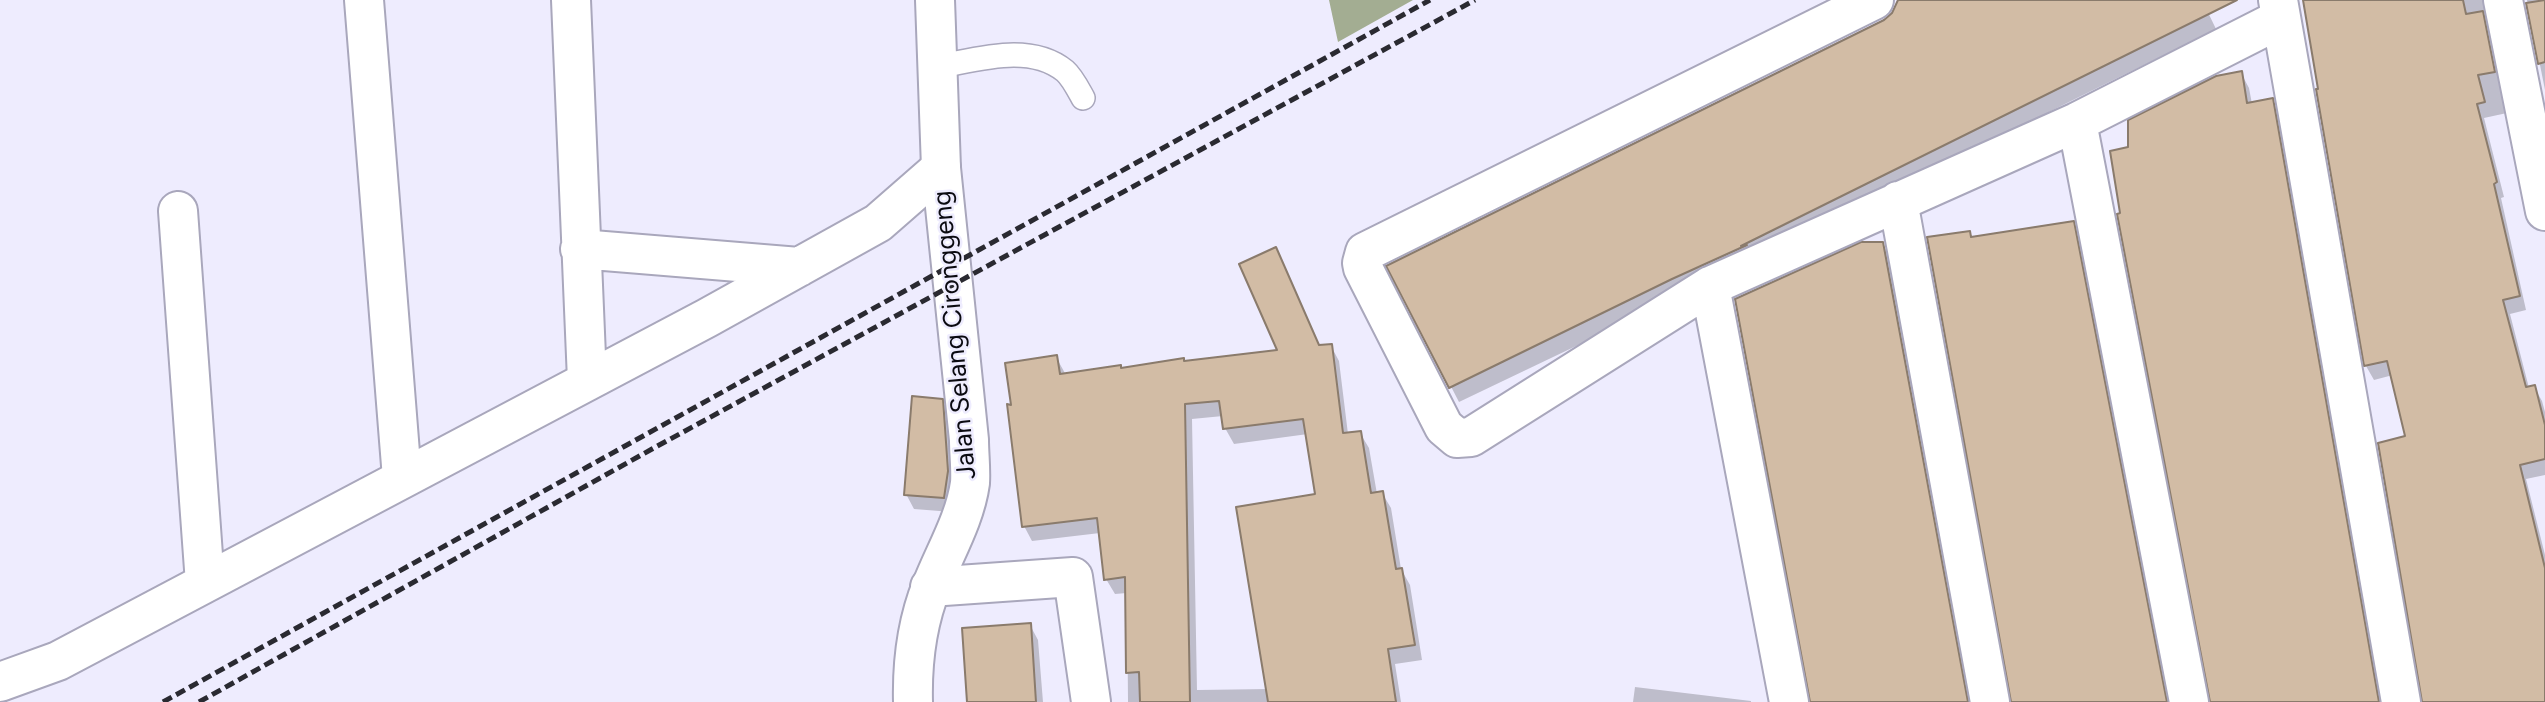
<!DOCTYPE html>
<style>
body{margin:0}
canvas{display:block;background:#eeecfe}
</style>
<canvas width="2545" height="702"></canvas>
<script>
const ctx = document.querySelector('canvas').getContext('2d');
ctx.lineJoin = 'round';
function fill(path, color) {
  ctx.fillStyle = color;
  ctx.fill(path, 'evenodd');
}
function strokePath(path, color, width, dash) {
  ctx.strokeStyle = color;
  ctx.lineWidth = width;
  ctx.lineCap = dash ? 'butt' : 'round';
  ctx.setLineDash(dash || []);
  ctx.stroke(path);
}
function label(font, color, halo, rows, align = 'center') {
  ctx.font = font + ' Figtree,sans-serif';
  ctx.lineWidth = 5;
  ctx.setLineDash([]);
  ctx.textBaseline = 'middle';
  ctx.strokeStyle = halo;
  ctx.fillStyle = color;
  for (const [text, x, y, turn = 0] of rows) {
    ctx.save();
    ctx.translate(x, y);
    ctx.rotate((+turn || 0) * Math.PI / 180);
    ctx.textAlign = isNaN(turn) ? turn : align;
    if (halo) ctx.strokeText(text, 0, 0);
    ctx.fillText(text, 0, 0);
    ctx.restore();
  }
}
fill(new Path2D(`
 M1329 0H1413L1338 42Z`), '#a3ad92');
fill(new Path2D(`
 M1900 0H2202L2216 29 1753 259 1754 261 1459 402 1389 267 1885 21 1894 12 1897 1Z
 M2304 0H2495L2507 113 2484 118 2504 197 2501 198 2526 310 2510 314 2529 388 2534 387 2542 401 2545 412V475L2526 479 2545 555V702H2424L2407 437 2393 375 2374 380 2366 366 2318 91 2320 90Z
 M2527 0H2545V90Z
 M2241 73 2249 88 2252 104 2272 100 2280 114 2383 702H2212L2122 215 2129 149Z
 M2073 222 2081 237 2171 702H2013L1969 233 1973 238Z
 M1882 243 1891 258 1972 702H1812Z
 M1276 249 1320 347 1331 346 1339 361 1348 434 1360 433 1369 448 1377 494 1382 493 1391 508 1401 569 1410 585 1422 660 1395 664 1401 702H1128L1127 593 1115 594 1106 579 1100 533 1032 541 1024 526 1013 407 1056 357 1066 375 1279 352ZM1223 416 1225 428 1234 444 1308 434 1317 496 1268 689 1197 690 1192 419Z
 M942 400 950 415 952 512 914 509 906 494Z
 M1030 625 1038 640 1043 702H968Z
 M1635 687 1751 701V702H1633Z`), '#0003');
const building = new Path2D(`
 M1898 0H2237L1741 246 1747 245 1672 279 1449 388 1386 266 1884 20 1892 13Z
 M2303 0H2463L2466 14 2483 11 2495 72 2478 75 2485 102 2477 104 2497 182 2494 184 2520 296 2503 300 2526 387 2535 385 2545 425V459L2520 465 2545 568V702H2422L2378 443 2405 436 2387 361 2364 366 2316 89H2318Z
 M2545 0V62L2538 64 2526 3Z
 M2242 71 2247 103 2273 98 2379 702H2210L2117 214 2120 213 2110 151 2128 147V120L2216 76Z
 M2074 221 2167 702H2011L1927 237 1970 231 1971 237Z
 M1861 242H1883L1968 702H1810L1735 299Z
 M1276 247 1319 345 1332 344 1343 433 1361 431 1371 493 1383 491 1396 569 1402 568 1415 645 1388 649 1396 702H1268L1236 507 1315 494 1303 419 1223 429 1219 401 1185 404 1190 702H1140L1139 672 1126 673 1125 577 1104 580 1097 518 1022 527 1007 404 1011 405 1005 363 1057 355 1060 374 1121 365V368L1184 358V361L1277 350 1239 264Z
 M912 396 943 399 948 471 944 498 904 495Z
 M1031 623 1036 702H967L962 628Z`);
fill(building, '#d2bca5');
strokePath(building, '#8a7b6c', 2);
const service = new Path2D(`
 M936 67C977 60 1029 42 1065 71 1072 77 1078 89 1083 98`);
const minor = new Path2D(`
 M364 0 402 478
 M571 0 587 380
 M1874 0 1365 252 1362 263 1363 268 1444 427 1457 438 1471 437 1710 286 2077 122 2280 19
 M2278 0 2401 702
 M2503 0 2545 211
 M2077 122 2189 702
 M1898 201 1990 702
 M178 211 205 583
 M580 249 799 267
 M1710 286 1789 702
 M930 587 1073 577 1091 702
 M0 682 58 661 707 318 878 223 941 168`);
const tertiary = new Path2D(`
 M913 702C912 662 917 622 932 585 945 552 965 519 970 483 971 469 969 454 969 440L941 168 935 0`);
strokePath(service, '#a9a7bc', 26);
strokePath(minor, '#a9a7bc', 42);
strokePath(tertiary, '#a9a7bc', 42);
strokePath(service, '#fff', 23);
strokePath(minor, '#fff', 38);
strokePath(tertiary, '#fff', 38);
strokePath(new Path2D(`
 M163 702 1430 0
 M199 702 652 449 1475 0`), '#2a2a31', 5, [10, 5]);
label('26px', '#0b0b11', '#eeecfe', [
 ["Jalan Selang Cironggeng",955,335,-95]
]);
</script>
